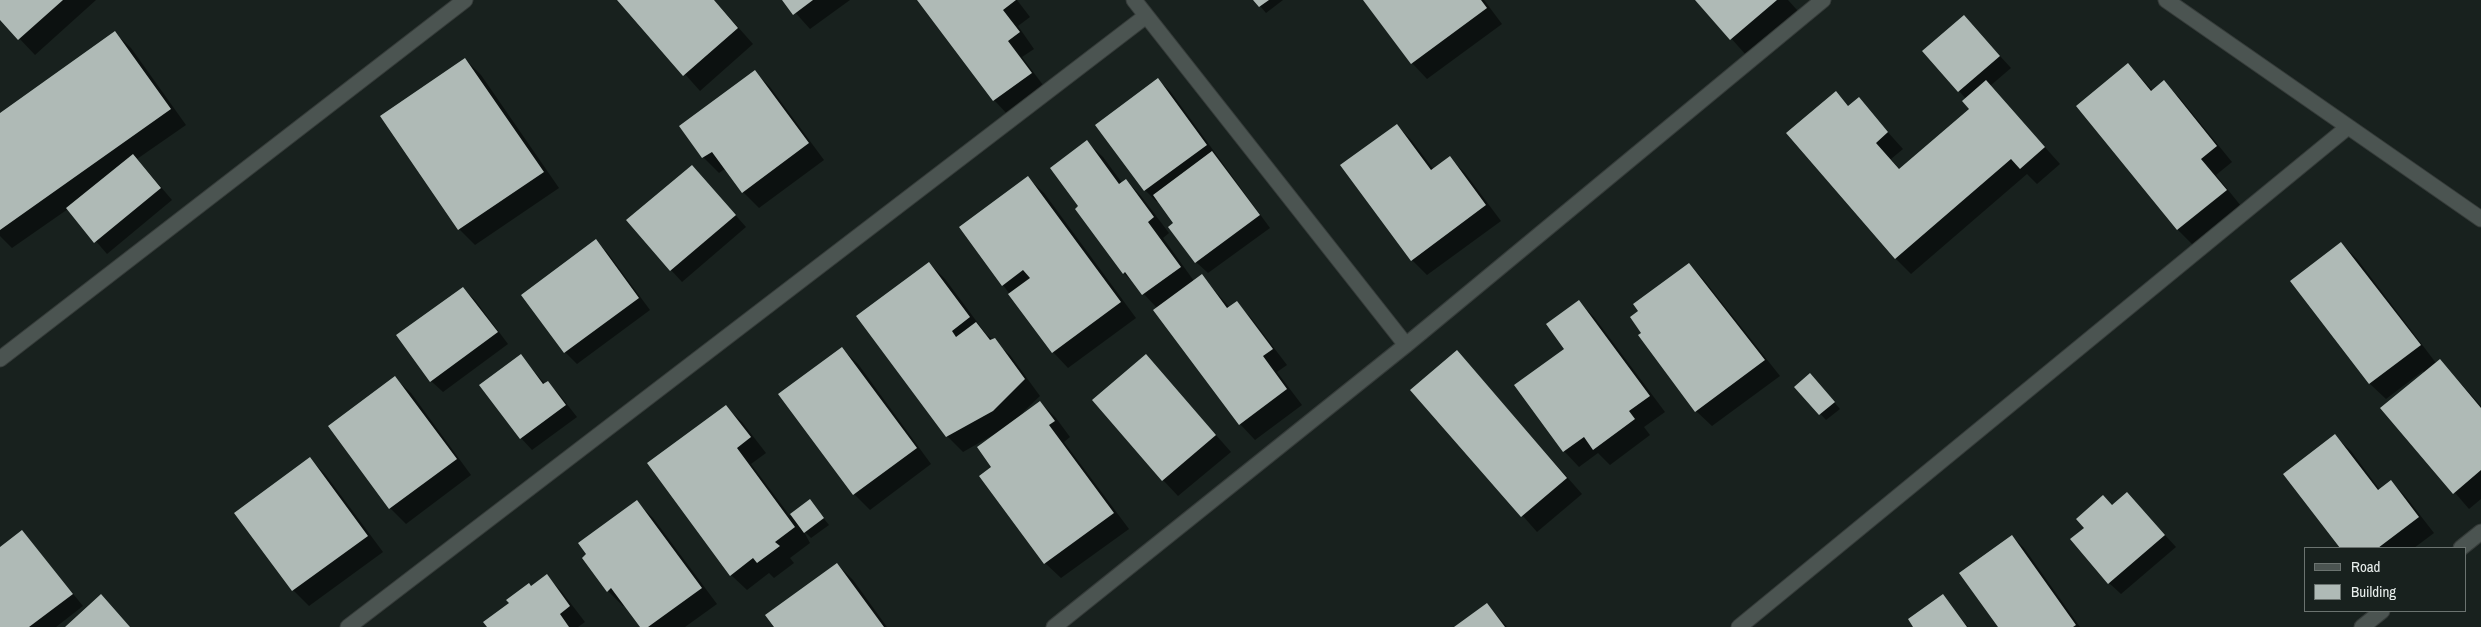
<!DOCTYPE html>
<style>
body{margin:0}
#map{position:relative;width:2481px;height:627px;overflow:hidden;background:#18211e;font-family:"Archivo Narrow",sans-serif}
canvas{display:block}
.legend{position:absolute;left:2304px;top:547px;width:162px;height:65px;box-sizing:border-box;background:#18211e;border:1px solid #6b7370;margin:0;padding:6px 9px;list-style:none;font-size:15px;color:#e8eeec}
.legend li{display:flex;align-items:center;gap:10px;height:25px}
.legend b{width:25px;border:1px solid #6b7370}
</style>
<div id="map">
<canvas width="2481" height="627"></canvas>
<ul class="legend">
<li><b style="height:6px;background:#4b5451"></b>Road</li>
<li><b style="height:14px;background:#afbab6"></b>Building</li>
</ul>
</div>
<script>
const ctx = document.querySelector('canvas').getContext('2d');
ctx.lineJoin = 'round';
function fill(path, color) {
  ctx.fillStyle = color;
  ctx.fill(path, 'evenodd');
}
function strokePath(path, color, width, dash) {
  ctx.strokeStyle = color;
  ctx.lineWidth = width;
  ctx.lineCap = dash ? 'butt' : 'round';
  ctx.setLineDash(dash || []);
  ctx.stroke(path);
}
fill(new Path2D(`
 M0 0H96L35 55 0 18Z
 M619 0H714L753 44 700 91Z
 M784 0H850L810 29Z
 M919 0H1017L1030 17 1018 26 1034 49 1022 57 1046 89 1009 116 994 100Z
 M1255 0H1283L1266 13Z
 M1364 0H1484L1502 24 1427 79 1412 63Z
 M1697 0H1788L1798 11 1746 55Z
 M1964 17 2011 68 1990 86 2060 164 2037 184 2027 174 1911 274 1895 258 1836 93 1849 107 1858 99 1903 149 1891 159 1900 170 1971 109 1966 99 1959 91Z
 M115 33 131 48 186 125 137 159 172 200 107 254 68 209 12 248 0 236V115Z
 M465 59 481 75 559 188 475 245 459 229Z
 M2128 64 2153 91 2164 82 2179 97 2232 162 2216 175 2241 206 2193 245 2178 230 2077 106Z
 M755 72 770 87 824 160 759 208 743 192 726 168 719 173 703 157 681 126Z
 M1158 80 1170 91 1270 228 1208 273 1196 262 1175 224 1158 201 1157 202 1145 190 1097 125Z
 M1397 125 1412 141 1434 170 1450 158 1465 173 1501 221 1427 275 1412 260Z
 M1087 142 1103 157 1122 183 1126 180 1141 196 1169 233 1163 238 1194 281 1202 276 1230 308 1237 303 1252 319 1287 365 1277 372 1302 405 1255 440 1240 424 1157 308 1124 273 1077 209 1080 207Z
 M692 166 746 227 682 282 671 270Z
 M1028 178 1044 193 1136 318 1068 368 1053 352 1003 285Z
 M596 241 607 252 650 310 577 364 565 352Z
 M2341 243 2357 259 2436 363 2440 360 2481 406V499L2469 509 2382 408 2424 373 2423 371 2386 399 2370 384 2292 281Z
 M929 263 945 279 986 334 1010 355 1040 396 1020 415 1040 402 1056 418 1070 437 1064 442 1129 529 1061 578 1045 563 993 468V435L963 452 947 436Z
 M1689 264 1704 280 1780 376 1712 426 1696 411 1643 333 1640 311Z
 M463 288 475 300 508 344 443 392 431 381Z
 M1579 302 1594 317 1665 412 1644 427 1650 435 1610 465 1598 453 1579 467 1564 451 1566 349Z
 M842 349 858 364 931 464 870 510 854 494Z
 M1457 352 1582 494 1537 532 1412 390Z
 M521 356 545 384 547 382 559 394 577 417 532 450 521 438Z
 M1146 356 1231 452 1178 496 1163 480Z
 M395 378 411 393 471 475 406 524 390 508 329 426Z
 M1816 381 1840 409 1826 420 1796 387Z
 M726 407 742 422 766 453 751 464 790 516 810 501 829 525 811 538 803 530 810 543 790 558 794 563 774 578 769 573 747 590 731 575Z
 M2335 436 2351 451 2380 490 2391 481 2406 497 2434 533 2414 548H2342L2285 474Z
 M310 459 325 474 383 552 309 606 293 590Z
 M2127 494 2176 547 2121 594 2109 583 2113 506Z
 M637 502 653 518 717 604 685 627H642L625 605 623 606 608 591Z
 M22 531 83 606 56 627H0V549Z
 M2012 536 2024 548 2080 627H2000Z
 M837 564 853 580 887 627H776Z
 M547 576 562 592 585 622 578 627H489Z
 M1942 596 1968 627H1914Z
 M1487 604 1507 627H1457Z`), '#0007');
fill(new Path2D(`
 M0 0H63L18 40 0 20Z
 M617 0H714L738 28 683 76Z
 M782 0H813L793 15Z
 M917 0H1016L1003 10 1020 32 1008 41 1032 73 993 101Z
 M1253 0H1269L1259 7Z
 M1363 0H1481L1487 8 1411 64Z
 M1695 0H1777L1730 40Z
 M1964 15 2000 56 1958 92 1922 51Z
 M115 31 171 109 0 230V113Z
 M465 58 544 172 458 230 380 116Z
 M2128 63 2151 91 2164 80 2217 146 2201 159 2227 190 2177 230 2076 106Z
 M755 70 809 143 742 193 712 152 702 158 679 126Z
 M1158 78 1207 145 1144 191 1095 125Z
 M1986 80 2045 147 2020 169 2011 159 1895 259 1786 133 1836 91 1848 106 1859 97 1888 132 1876 143 1899 169 1969 109 1962 101Z
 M1397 124 1431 170 1450 156 1486 205 1411 261 1340 165Z
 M1087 140 1119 184 1126 179 1154 217 1148 222 1181 267 1142 295 1125 272 1123 274 1075 209 1078 206 1050 168Z
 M1212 151 1260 215 1195 263 1168 227 1173 223 1153 195Z
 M133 154 161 188 94 243 66 208Z
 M692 165 736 215 670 271 626 220Z
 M1028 176 1121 302 1052 353 1008 294 1030 278 1023 270 1002 286 959 227Z
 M596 239 639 298 564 353 521 295Z
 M2341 242 2421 345 2369 384 2290 281Z
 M929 262 970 317 952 331 956 337 976 322 990 340 995 338 1025 379 993 411 946 437 856 316Z
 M1689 263 1765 360 1695 412 1638 335 1641 333 1630 317 1638 311 1633 304Z
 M1202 274 1227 308 1237 301 1273 349 1263 356 1287 389 1239 425 1153 310Z
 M463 287 498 332 430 382 396 335Z
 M1579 300 1650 396 1629 411 1635 419 1593 450 1584 437 1563 452 1514 385 1564 349 1546 324Z
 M842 347 917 448 853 495 778 394Z
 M1457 350 1567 478 1521 517 1410 390Z
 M521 354 543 384 548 381 566 405 520 439 479 385Z
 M1146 354 1216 435 1162 481 1092 400Z
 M2440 359 2481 408V470L2453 494 2380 408Z
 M1810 373 1835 402 1819 415 1794 387Z
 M395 376 457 459 389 509 328 426Z
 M1040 401 1055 421 1049 425 1114 513 1044 564 979 476 991 467 977 447Z
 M726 405 751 437 737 448 795 527 775 542 780 546 757 563 753 558 730 576 647 463Z
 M2335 434 2378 490 2391 480 2419 517 2378 548H2340L2283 474Z
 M310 457 368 536 292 591 234 513Z
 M2127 492 2165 535 2108 584 2070 539 2084 528 2076 519 2103 495 2112 505Z
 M810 499 824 518 804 533 790 514Z
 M637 500 702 588 648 627H640L611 588 607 592 582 558 586 554 578 543Z
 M22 530 73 594 29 627H0V547Z
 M2012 535 2076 625 2073 627H1998L1959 573Z
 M837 563 884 627H774L765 615Z
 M547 574 570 606 560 614 569 627H487L483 622 509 603 506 600 529 583 531 586Z
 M101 594 130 627H65Z
 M1943 594 1967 627H1913L1908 619Z
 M1487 603 1505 627H1454Z`), '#afbab6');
const street = new Path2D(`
 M1134 0 1406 345
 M2166 0 2481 219
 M0 359 465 0
 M2461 548 2481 532
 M348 627 1146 16
 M1054 627 1406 345 1823 0
 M1739 627 2348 127
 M2362 627 2382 611`);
strokePath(street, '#363c3a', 17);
strokePath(street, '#4b5451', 15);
</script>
